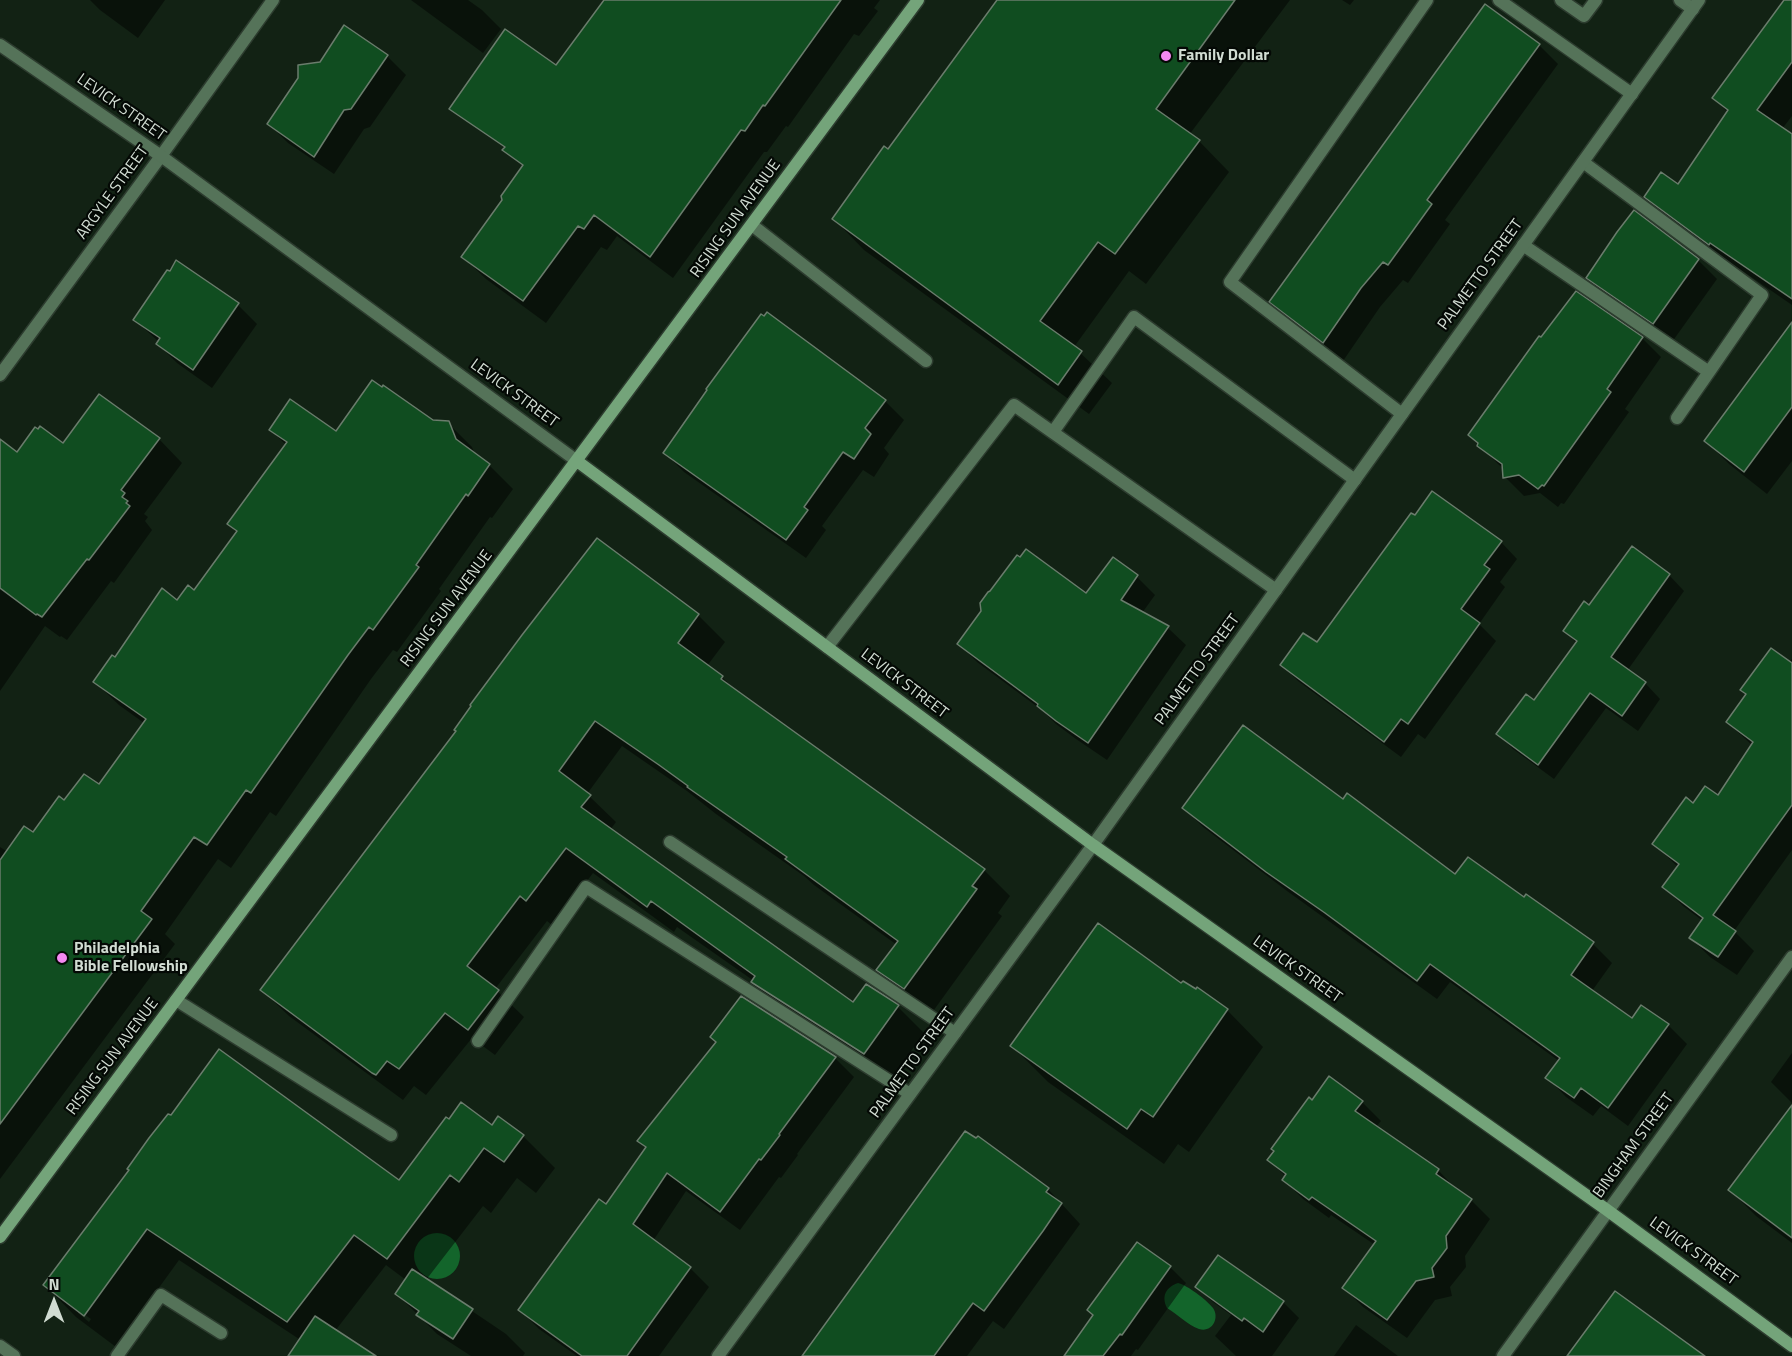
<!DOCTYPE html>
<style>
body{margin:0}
#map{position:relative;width:1792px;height:1356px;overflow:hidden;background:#122214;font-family:"Titillium Web",sans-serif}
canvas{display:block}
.north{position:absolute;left:24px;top:1272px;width:60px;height:60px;-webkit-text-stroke:4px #040905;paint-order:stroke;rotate:0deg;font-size:16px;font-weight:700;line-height:24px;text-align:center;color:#d1dcd2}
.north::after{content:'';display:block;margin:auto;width:21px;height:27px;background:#d1dcd2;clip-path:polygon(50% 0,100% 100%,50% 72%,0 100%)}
</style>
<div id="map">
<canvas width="1792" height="1356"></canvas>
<div class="north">N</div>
</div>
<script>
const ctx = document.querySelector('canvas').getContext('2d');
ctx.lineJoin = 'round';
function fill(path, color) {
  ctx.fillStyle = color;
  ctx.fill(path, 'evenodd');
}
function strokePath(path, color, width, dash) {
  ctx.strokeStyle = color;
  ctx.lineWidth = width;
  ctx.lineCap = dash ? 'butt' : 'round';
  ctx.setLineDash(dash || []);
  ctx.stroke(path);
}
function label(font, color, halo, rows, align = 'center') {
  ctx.font = font + ' "Titillium Web",sans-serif';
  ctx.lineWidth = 4.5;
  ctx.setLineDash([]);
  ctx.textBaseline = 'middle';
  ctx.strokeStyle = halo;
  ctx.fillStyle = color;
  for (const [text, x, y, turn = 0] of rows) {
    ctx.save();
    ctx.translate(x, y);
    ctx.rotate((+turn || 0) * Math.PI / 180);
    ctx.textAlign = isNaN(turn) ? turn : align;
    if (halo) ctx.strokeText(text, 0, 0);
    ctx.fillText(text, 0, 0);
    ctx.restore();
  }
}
fill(new Path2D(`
 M414 1256a23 23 0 1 1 46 0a23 23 0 1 1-46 0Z
 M1178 1283C1187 1285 1207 1300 1213 1308 1220 1318 1212 1333 1199 1329 1188 1325 1177 1314 1167 1308 1161 1296 1166 1287 1178 1283Z`), '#13652b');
fill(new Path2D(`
 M90 0H165L138 38 100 10Z
 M411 0H468L482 10 501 29 483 53Z
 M605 0H880L874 8 878 11 859 36 854 34 788 127 786 126 767 152H764L673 278 617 236 607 250 601 247 546 323 486 279 463 257 533 155 556 67Z
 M999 0H1290L1189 135 1199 141 1229 172 1146 284 1129 271 1074 347 1112 383 1089 414 864 250 834 219 889 151Z
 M1342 0H1354L1350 5Z
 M1787 0H1792V116L1782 129 1792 136V305L1734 265 1732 267 1669 220 1646 197 1679 186 1728 113 1714 98Z
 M345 27 387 56 406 75 370 127 364 129 334 174 288 143 269 124 300 78 321 63Z
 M1539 45 1558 64 1445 220 1450 224 1408 283 1403 280 1380 307 1343 361 1291 321 1271 302Z
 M1698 260 1717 279 1672 342 1607 297 1588 278Z
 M1576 293 1642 338 1661 357 1625 409 1629 412 1564 504 1561 503 1558 507 1540 493 1524 496 1505 477 1504 469 1498 464 1470 435Z
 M238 305 257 324 212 388 177 363 158 344 159 342 135 320Z
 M767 314 885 401 904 420 884 448 889 454 874 477 863 470 822 526 826 530 806 558 684 472 665 453 709 390Z
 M1792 325V461L1767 494 1729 464 1706 441Z
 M432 422 448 423 472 447 475 455 489 465 513 489 492 518 490 517 439 589 441 591 397 652 393 650 371 679 276 816 270 812 231 868 218 859 165 934 175 944 0 1179V847L8 852 33 834 65 802 99 787 144 723 119 705 95 682 115 659 177 602 195 592 237 533 229 524 286 445 271 430 336 433Z
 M159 439 182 463 144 514 148 517 145 521 152 530 114 583 111 581 67 640 61 636 60 637 45 626 0 691V477L63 445Z
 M597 540 698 615 725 642 707 666 722 677 737 692 984 870 1010 896 998 913 1002 916 931 1014 904 996 878 970 897 945 814 885 804 876 716 814 687 791 622 746 587 794 616 822 610 830 853 1004 867 986 898 1007 924 1033 891 1079 779 1008 753 982 754 981 677 927 674 932 593 873 553 926 547 921 495 989 524 1017 495 1055 472 1038 426 1095 414 1086 403 1100 289 1016 262 990 457 731Z
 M1501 542 1517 559 1500 582 1505 587 1479 624 1496 641 1425 739 1418 734 1401 757 1298 681 1282 665Z
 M1669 575 1684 591 1627 671 1645 683 1660 699 1638 731 1606 708 1554 779 1513 749 1498 734 1534 702 1577 644 1565 631Z
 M1137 577 1155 595 1142 613 1168 628 1186 645 1107 760 1076 739 1056 724 1043 711 977 662 959 644Z
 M1792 659V850L1734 931 1754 951 1737 975 1710 957 1691 938 1703 921 1683 906 1664 887 1679 868 1654 844 1693 805 1718 797 1753 746 1727 722Z
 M1343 801 1455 876 1524 899 1527 896 1593 944 1612 963 1592 991 1632 1020 1668 1025 1687 1044 1628 1126 1601 1106 1593 1116 1566 1097 1547 1077 1559 1061 1450 982 1437 999 1287 891 1203 827 1184 808Z
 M1182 985 1196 991 1197 989 1227 1010 1263 1047 1189 1152 1178 1144 1164 1164 1048 1082 1012 1046Z
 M1792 1053V1103L1771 1082Z
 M835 1058 854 1077 797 1154 798 1155 781 1178 779 1177 740 1230 686 1191 653 1241 690 1268 709 1287 659 1356H577L539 1329 520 1310 606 1206 647 1149 639 1141Z
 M1313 1102H1362L1381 1121 1376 1127 1438 1170 1457 1190 1471 1200 1490 1219 1465 1256 1466 1267 1450 1287 1452 1296 1435 1300 1407 1338 1363 1307 1344 1288 1375 1245 1331 1215 1329 1218 1303 1199 1284 1180 1286 1177 1269 1160Z
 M1792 1107V1243L1756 1216 1730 1190Z
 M492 1127 523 1136 555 1168 536 1193 517 1178 491 1213 483 1206 426 1280 506 1334 525 1353 523 1356H471L437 1334 397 1294 406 1280 386 1265 335 1331 368 1356H287L299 1339 179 1260 116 1347 76 1317 45 1285 130 1170 400 1182ZM78 1310 91 1319 89 1322 78 1313Z
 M1048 1189 1080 1224 1004 1329 993 1321 967 1356H801L818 1332 820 1334Z
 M1219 1257 1283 1302 1299 1318 1272 1356H1236L1215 1336 1231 1315 1213 1302 1197 1287Z
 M1170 1267 1186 1283 1138 1350 1136 1349 1131 1356H1066Z
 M1356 1325 1398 1356H1334Z`), '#0007');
const building = new Path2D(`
 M604 0H841L765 106 763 105 745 131 741 130 650 257 594 215 584 229 578 226 523 301 461 257 502 200 501 196 523 165 502 150 505 147 449 109 505 29 556 65Z
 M997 0H1235L1156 109 1200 140 1115 254 1098 242 1040 321 1082 351 1058 385 832 219 884 146 888 149Z
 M1784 0H1792V62L1757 110 1792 134V299L1710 243 1709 245 1644 197 1661 172 1678 184 1728 110 1712 98Z
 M1485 4 1540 44 1427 200 1432 204 1409 236 1388 265 1383 262 1361 288 1323 343 1269 302Z
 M344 25 388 55 351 109 344 110 314 157 267 124 298 78V65L320 62Z
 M1634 210 1699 259 1653 324 1586 278 1617 232Z
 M176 260 239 303 193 370 156 344 160 338 133 320 167 270 170 271Z
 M1576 291 1643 337 1607 389 1611 392 1544 486 1542 485 1538 489 1519 475 1503 478 1502 464 1477 446 1478 443 1468 435 1539 336 1541 337Z
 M767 312 886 400 865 428 871 434 854 459 843 452 804 507 808 510 786 540 663 453 707 390 706 389 761 314 764 316Z
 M1792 322V407L1744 472 1704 441Z
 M372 380 382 387 383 385 433 420 449 421 456 439 490 464 468 496 466 494 416 565 419 567 373 630 369 627 348 655 251 793 246 790 207 845 194 837 141 911 152 919 0 1124V860L24 826 33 832 59 796 64 800 84 774 99 784 146 719 93 682 112 655 115 657 162 588 177 600 188 585 194 590 237 531 227 524 287 442 269 430 290 399 336 431Z
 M99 394 160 438 121 490 125 493 122 497 128 501 126 503 130 506 89 560 87 559 42 617 37 614 36 615 0 588V439L17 452 35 427 38 429 40 426 63 443Z
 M1432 491 1502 541 1484 565 1490 569 1461 609 1480 623 1408 724 1401 719 1384 742 1280 665 1303 633 1317 642 1411 513 1415 515Z
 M597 538 699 614 678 643 723 676 721 679 985 869 972 886 977 889 904 989 876 970 898 941 785 859 787 857 687 787 688 786 659 765 595 721 559 771 591 795 581 807 853 1002 866 984 899 1005 864 1054 751 982 755 976 651 901 647 907 566 848 526 901 520 896 467 966 499 990 468 1030 445 1013 399 1069 387 1061 376 1075 372 1073 260 990 456 731 454 730 471 706 470 705 522 635Z
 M1632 546 1670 574 1611 657 1646 682 1622 716 1590 693 1538 765 1496 734 1526 694 1534 700 1577 641 1563 631 1584 601 1589 605Z
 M1026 549 1086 593 1113 557 1138 575 1121 600 1169 626 1088 743 1056 721 1037 706 1038 704 957 644 981 611 980 603 988 592 990 591 1017 555 1020 557Z
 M1771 648 1792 663V805L1713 915 1736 931 1718 957 1689 938 1703 918 1662 887 1679 864 1652 844 1686 797 1693 803 1705 786 1718 795 1753 742 1726 722 1746 694 1740 690Z
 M1243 725 1343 799 1347 793 1455 874 1468 857 1524 897 1526 894 1594 942 1571 975 1632 1018 1641 1005 1669 1024 1608 1108 1581 1088 1574 1098 1545 1078 1560 1058 1430 964 1417 981 1325 913 1266 872 1182 808Z
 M1098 923 1181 983 1183 981 1196 989 1197 987 1228 1009 1153 1117 1141 1109 1127 1129 1010 1046Z
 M741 996 836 1057 779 1134 780 1135 761 1160 759 1159 720 1212 667 1173 633 1224 691 1267 627 1356H582L518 1310 599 1199 606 1204 646 1147 637 1141 716 1042 710 1037Z
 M219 1049 399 1180 446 1117 449 1119 461 1102 492 1125 498 1116 524 1135 504 1162 484 1148 459 1182 450 1175 387 1259 354 1235 287 1322 147 1229 84 1316 43 1285 129 1170 127 1169 149 1138 168 1114 171 1115Z
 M1329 1076 1363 1101 1355 1111 1439 1169 1436 1174 1472 1199 1446 1236 1447 1248 1432 1268 1434 1277 1416 1281 1387 1320 1342 1288 1376 1241 1312 1197 1309 1200 1282 1180 1286 1174 1267 1160 1274 1151 1271 1149 1309 1097 1312 1100Z
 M1792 1105V1238L1728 1190Z
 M965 1131 976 1138 978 1136 1049 1188 1046 1192 1062 1203 1043 1231 984 1311 973 1303 934 1356H802Z
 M1137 1242 1171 1266 1122 1335 1120 1334 1103 1356H1064L1093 1315 1087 1310Z
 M1218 1255 1284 1301 1263 1332 1244 1318 1242 1321 1195 1287Z
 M412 1269 473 1309 453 1339 416 1315 419 1311 395 1294Z
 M1615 1291 1705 1356H1567Z
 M315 1316 376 1356H288Z`);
fill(building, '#104d20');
strokePath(building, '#6a7c6c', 1.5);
const service = new Path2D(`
 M1499 0 1632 94
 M1561 0 1584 16 1596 0
 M1680 0 1693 9
 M752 225 926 361
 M1523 245 1709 372 1762 295 1583 162
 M1402 414 1230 282 1427 0
 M1677 418 1709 372
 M1053 432 1134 317 1355 480
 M827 647 1014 405 1276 590
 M670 842 955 1033
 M176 1000 391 1135
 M478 1041 586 887 910 1094
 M117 1356 161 1295 221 1333`);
const minor = new Path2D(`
 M0 375 161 156 273 0
 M718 1356 1093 845 1699 0
 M1503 1356 1792 957`);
const tertiary = new Path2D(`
 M0 45 161 156 577 461
 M0 1346 14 1356`);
const secondary = new Path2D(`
 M577 461 1093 845 1607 1210 1792 1346
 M0 1237 918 0`);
strokePath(service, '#2d3c2f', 15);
strokePath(minor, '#2d3c2f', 15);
strokePath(tertiary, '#2d3c2f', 15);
strokePath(secondary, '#2d3c2f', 15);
strokePath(service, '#557359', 12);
strokePath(minor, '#557359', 12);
strokePath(tertiary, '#557359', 12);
strokePath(secondary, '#74a47a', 12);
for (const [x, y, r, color] of [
 [1166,56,6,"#f489f1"],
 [62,958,6,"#f489f1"]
]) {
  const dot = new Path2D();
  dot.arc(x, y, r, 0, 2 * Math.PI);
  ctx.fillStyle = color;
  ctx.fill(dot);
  strokePath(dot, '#040905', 2);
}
label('bold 16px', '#d1dcd2', '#040905', [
 ["Family Dollar",1178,56],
 ["Philadelphia",74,949],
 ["Bible Fellowship",74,967]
], 'left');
label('16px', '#d1dcd2', '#040905', [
 ["LEVICK STREET",121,108,35],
 ["ARGYLE STREET",113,193,-54],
 ["RISING SUN AVENUE",736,219,-54],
 ["PALMETTO STREET",1481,275,-54],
 ["LEVICK STREET",514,394,36],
 ["RISING SUN AVENUE",447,609,-53],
 ["PALMETTO STREET",1198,670,-54],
 ["LEVICK STREET",904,684,37],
 ["LEVICK STREET",1297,970,35],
 ["RISING SUN AVENUE",113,1057,-53],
 ["PALMETTO STREET",913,1063,-54],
 ["BINGHAM STREET",1634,1146,-54],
 ["LEVICK STREET",1693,1252,36]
]);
</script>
